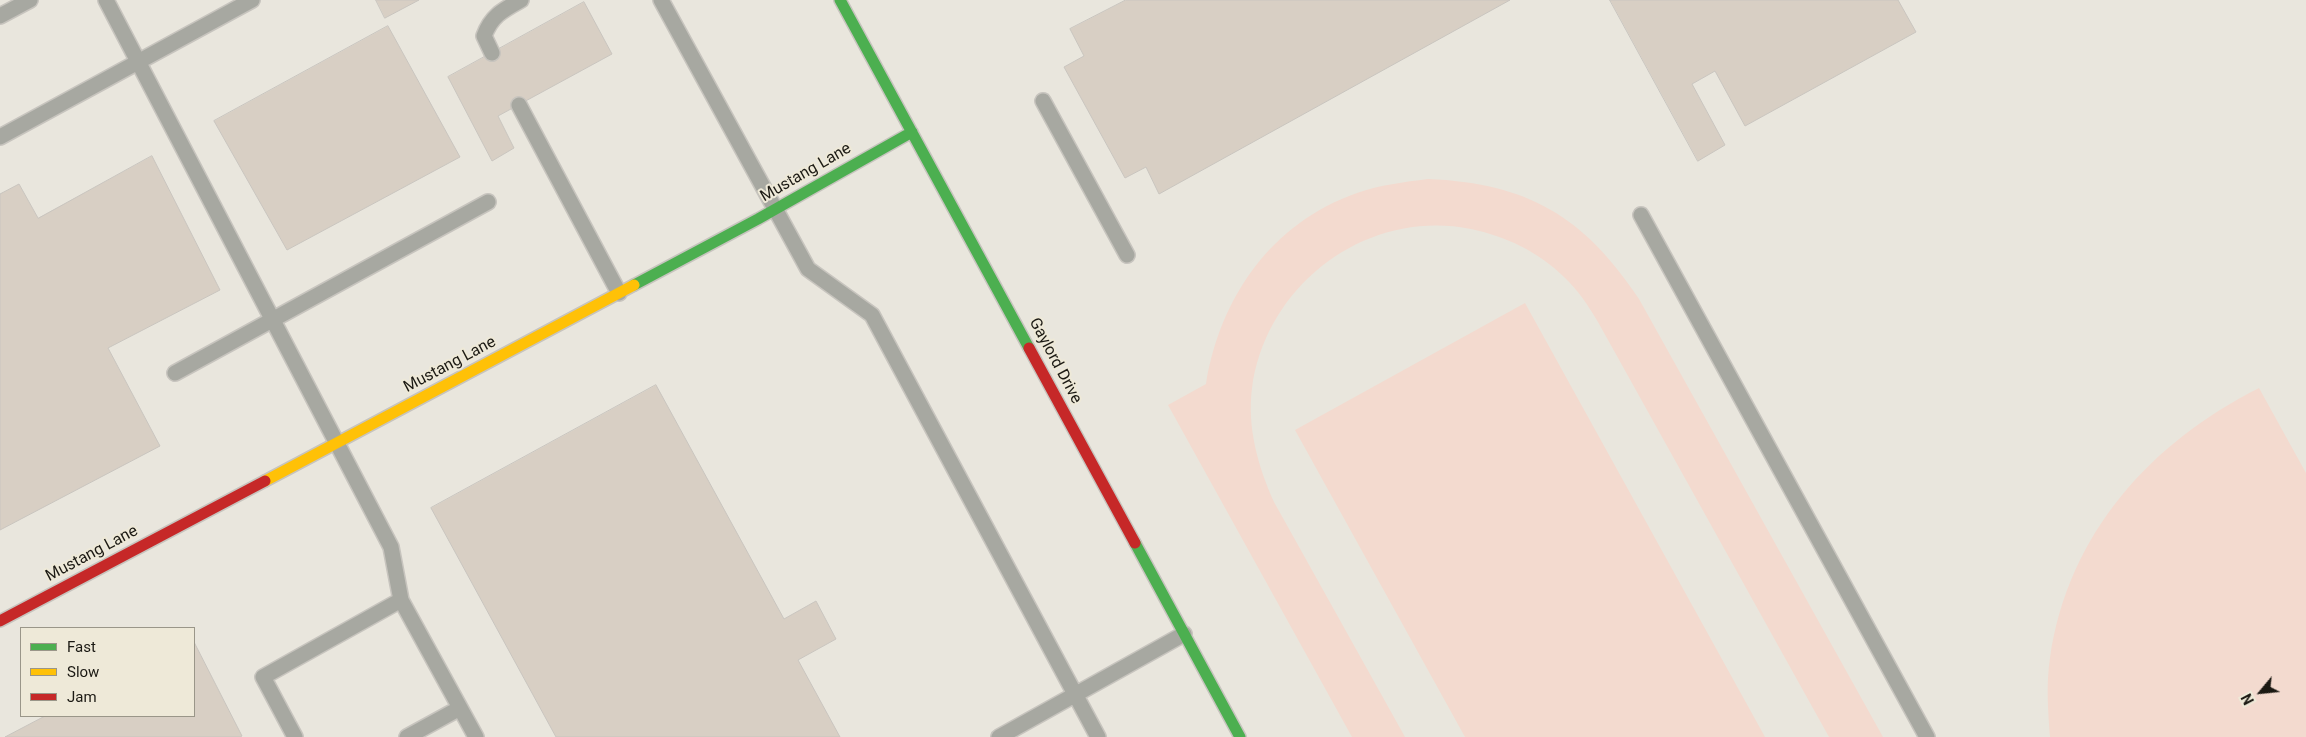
<!DOCTYPE html>
<style>
body{margin:0}
#map{position:relative;width:2306px;height:737px;overflow:hidden;background:#e9e6dd;font-family:Roboto,sans-serif}
canvas{display:block}
.legend{position:absolute;left:20px;top:627px;width:175px;height:90px;box-sizing:border-box;background:#eee9d8;border:1px solid #9a9689;margin:0;padding:6px 9px;list-style:none;font-size:15px;color:#1b1913}
.legend li{display:flex;align-items:center;gap:10px;height:25px}
.legend b{width:25px;border:1px solid #9a9689}
.north{position:absolute;left:2236px;top:667px;width:50px;height:50px;-webkit-text-stroke:4px #eee9d8;paint-order:stroke;rotate:242deg;font-size:14px;font-weight:700;line-height:20px;text-align:center;color:#1b1913}
.north::after{content:'';display:block;margin:auto;width:18px;height:22px;background:#1b1913;clip-path:polygon(50% 0,100% 100%,50% 72%,0 100%)}
</style>
<div id="map">
<canvas width="2306" height="737"></canvas>
<ul class="legend">
<li><b style="height:6px;background:#4caf50"></b>Fast</li>
<li><b style="height:6px;background:#ffc107"></b>Slow</li>
<li><b style="height:6px;background:#c62828"></b>Jam</li>
</ul>
<div class="north">N</div>
</div>
<script>
const ctx = document.querySelector('canvas').getContext('2d');
ctx.lineJoin = 'round';
function fill(path, color) {
  ctx.fillStyle = color;
  ctx.fill(path, 'evenodd');
}
function strokePath(path, color, width, dash) {
  ctx.strokeStyle = color;
  ctx.lineWidth = width;
  ctx.lineCap = dash ? 'butt' : 'round';
  ctx.setLineDash(dash || []);
  ctx.stroke(path);
}
function label(font, color, halo, rows, align = 'center') {
  ctx.font = font + ' Roboto,sans-serif';
  ctx.lineWidth = 4;
  ctx.setLineDash([]);
  ctx.textBaseline = 'middle';
  ctx.strokeStyle = halo;
  ctx.fillStyle = color;
  for (const [text, x, y, turn = 0] of rows) {
    ctx.save();
    ctx.translate(x, y);
    ctx.rotate((+turn || 0) * Math.PI / 180);
    ctx.textAlign = isNaN(turn) ? turn : align;
    if (halo) ctx.strokeText(text, 0, 0);
    ctx.fillText(text, 0, 0);
    ctx.restore();
  }
}
fill(new Path2D(`
 M1428 179C1527 183 1584 216 1639 299L1883 737H1829L1598 322C1588 305 1578 290 1564 277 1539 252 1505 236 1471 229 1367 208 1266 284 1252 388 1247 428 1258 466 1274 502L1405 737H1352L1168 405 1206 384C1220 298 1271 223 1357 193 1380 185 1404 182 1428 179Z
 M1525 303 1765 737H1465L1295 430Z
 M2259 388 2306 473V737H2050C2048 711 2046 684 2050 658 2068 534 2150 443 2259 388Z`), '#f3dacf');
const building = new Path2D(`
 M376 0H419L385 18Z
 M1126 0H1510L1159 194 1146 167 1125 178 1064 67 1084 56 1070 29Z
 M1610 0H1898L1916 32 1745 126 1715 71 1692 84 1725 145 1698 161Z
 M584 2 612 54 498 116 514 148 492 161 448 77Z
 M388 26 460 157 287 250 214 121Z
 M152 156 220 290 108 348 160 446 0 530V194L19 184 38 218Z
 M656 385 784 619 816 601 836 639 798 660 840 737H556L431 508Z
 M194 642 242 736 240 737H5L45 716H194Z`);
fill(building, '#d8cfc4');
strokePath(building, '#c9c5bf', 1);
const lane = new Path2D(`
 M106 0 391 547 401 600 476 737
 M661 0 808 269 872 315 1098 737
 M0 16 30 0
 M492 53 484 36C491 16 503 10 521 0
 M1043 101 1127 255
 M519 105 619 293
 M0 137 252 0
 M1641 215 1927 737
 M175 373 488 202
 M295 737 263 677 401 600
 M407 737 460 708
 M999 737 1184 634`);
const fast = new Path2D(`
 M840 0 1029 348
 M634 285 758 219 912 132
 M1135 543 1240 737`);
const slow = new Path2D(`
 M265 481 634 285`);
const jam = new Path2D(`
 M1029 348 1135 543
 M0 621 265 481`);
strokePath(lane, '#c7c4be', 18);
strokePath(fast, '#c7c4be', 14);
strokePath(slow, '#c7c4be', 14);
strokePath(jam, '#c7c4be', 14);
strokePath(lane, '#a7a8a1', 15);
strokePath(fast, '#4caf50', 11);
strokePath(slow, '#ffc107', 11);
strokePath(jam, '#c62828', 11);
label('16px', '#1b1913', '#eee9d8', [
 ["Mustang Lane",806,173,-30],
 ["Gaylord Drive",1055,361,62],
 ["Mustang Lane",450,365,-28],
 ["Mustang Lane",92,554,-28]
]);
</script>
